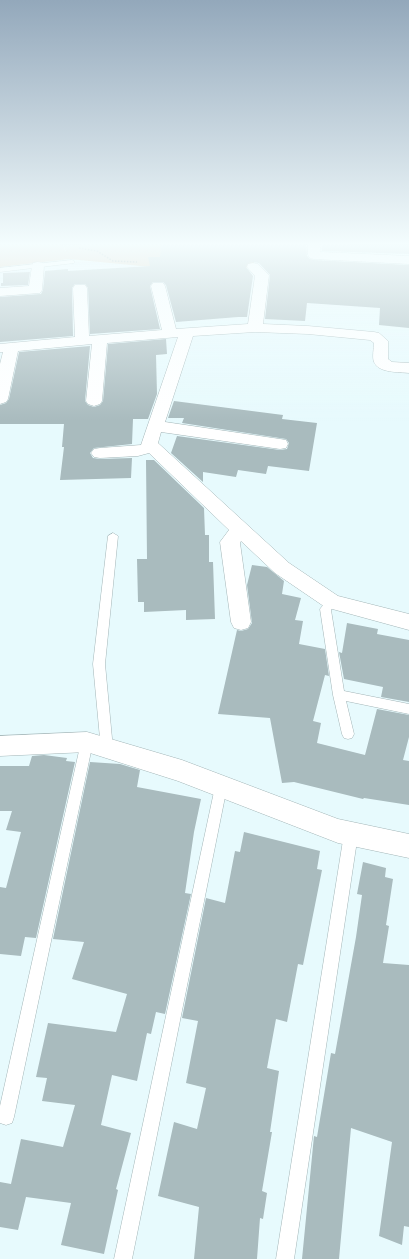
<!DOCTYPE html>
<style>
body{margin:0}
canvas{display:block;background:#e7fafd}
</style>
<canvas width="409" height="1259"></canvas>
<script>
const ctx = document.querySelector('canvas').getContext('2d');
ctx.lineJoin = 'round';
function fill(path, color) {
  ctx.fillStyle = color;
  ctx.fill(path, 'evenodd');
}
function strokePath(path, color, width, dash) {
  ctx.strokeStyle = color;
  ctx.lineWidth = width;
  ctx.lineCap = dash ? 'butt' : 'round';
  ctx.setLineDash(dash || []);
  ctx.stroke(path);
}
fill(new Path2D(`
 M0 244H62L67 254 63 244 67 246 84 244H225L255 258 253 267 182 270 69 259 0 267Z`), '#ddc3ac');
fill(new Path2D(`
 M161 244H306L307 256 310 259 314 260 409 265V328L379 325 380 308 307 303 305 321 265 319 270 275 259 263 253 262 248 263 246 267 253 276 247 317H238L176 322 166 285 163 282H153L150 286 160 329 90 334 88 288 85 284H75L72 288 73 336 0 342V297L41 294 43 290 45 271 68 269V271L150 266 148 257H160Z
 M322 244 409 245V254L322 251Z
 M30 272 28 285 1 286V283H3V273Z
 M166 339 167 354 156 355 157 394 148 419H133L132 444 94 448 90 453 93 458 100 459 132 458 131 478 60 480 64 447H62L64 424H0V405L6 403 9 399 19 352 90 346 85 401 88 405 94 407 100 405 103 401 108 344Z
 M174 401 283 415 282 419 317 423 309 471 268 466 266 474 238 470 236 477 203 472V482L171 453 177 436 280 450 287 449 289 443 286 439 182 423 184 418H168Z
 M146 460H154L204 508 205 535H209V562H213L215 619 186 620V610L144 612V602H138L137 559H147Z
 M252 565 267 567 284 581 282 594 301 598 295 620 303 621 299 644 325 649 329 676 325 675 313 721 321 723 317 743 365 755 377 709 409 715V737L403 760 409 761V805L364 798 363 799 294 782 282 783 270 718 218 714 237 630 241 631 248 629 252 623 247 585Z
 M347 623 378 629 377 634 409 640V702L381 697 383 687 344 679 339 652 342 653Z
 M44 755 67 758 66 761 75 762 36 938 25 937 21 956 0 954V887L6 888 21 832 6 830 12 811H0V766H29L32 756Z
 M90 762 120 764 140 770 137 787 201 799 194 832 185 893 191 894 165 1014 156 1012 151 1034 147 1033 137 1081 112 1075 101 1125 131 1133 116 1189 118 1190 104 1254 61 1245 71 1203 26 1197 18 1230 0 1227V1182L11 1184 21 1139 63 1147 75 1105 42 1101 47 1078 36 1077 48 1023 116 1032 127 994 72 979 84 942 53 939Z
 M244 832 320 851 317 869 322 870 303 965 298 964 287 1022 276 1019 267 1068 279 1071 270 1132H272L262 1191 267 1193 263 1219 260 1218 257 1259H194L199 1207 158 1196 174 1122 197 1129 206 1088 186 1083 198 1021 182 1018 206 898 225 903 235 851 240 852Z
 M363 862 386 868 385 877 393 879 386 925 389 926 383 963 409 965V1227L404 1226 402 1245 379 1236 392 1142 351 1128 339 1259H302L314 1136 317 1137 331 1053 335 1054 356 937 362 895 357 894Z`), '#a9bbbe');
const lane = new Path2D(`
 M72 260 74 261V263L0 272V268Z
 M113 533 118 536 105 664 113 749 111 753 107 754 103 753 101 749 93 664 108 536Z
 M332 598 336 599 337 602 331 610 344 691 409 704V714L346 701 354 734 352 738 348 739 344 738 342 734 333 695 320 609 328 599Z
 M87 737 91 738 93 742 14 1117 12 1123 6 1125 0 1123V1106L81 742 83 738Z
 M221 781 226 783 227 787 132 1259H114L215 787 216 783Z
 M351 828 356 830 358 834 294 1259H276L344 834 346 830Z`);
const street = new Path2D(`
 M308 244H320V252L409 256V264L314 259 310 258 308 255Z
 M38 262 43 263 44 266 42 290 40 293 0 296V288L29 286 32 266 33 263Z
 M253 263 258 264 269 275 263 324 308 326 374 332 379 333 388 341V359L392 362 409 363V373C399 372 378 373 374 362 372 357 374 348 374 343L370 340 308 334 255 332 193 336 165 422 280 439 286 440 288 444 286 448 280 449 161 432 158 443 289 563 338 596 409 614V630L325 607 275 573 241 541 240 543 251 622 248 628 241 630 234 628 231 622 220 542 229 530 149 453 138 456 100 458 94 457 91 453 94 449 100 448 141 445 178 337 107 343 102 401 100 404 94 406 88 404 86 401 92 344 18 351 8 399 6 402 0 404V364L3 352H0V344L75 337 73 288 75 285H85L87 288 89 336 162 330 151 286 153 283H163L165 286 176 329 248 324 255 276 247 267 248 264Z
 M87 732 182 760 338 819 409 834V858L338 843 178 781 87 752 0 756V736Z`);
strokePath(lane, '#a3b5b7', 1);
strokePath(street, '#a3b5b7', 1);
strokePath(new Path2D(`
 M79 248 97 251 113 261 137 262`), '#7a8688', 1.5, [1.5, 1.5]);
fill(lane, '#fff');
fill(street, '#fff');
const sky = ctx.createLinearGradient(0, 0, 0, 421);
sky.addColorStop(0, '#93a8bb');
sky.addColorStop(0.58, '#f4fdfe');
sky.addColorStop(1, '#f4fdfe00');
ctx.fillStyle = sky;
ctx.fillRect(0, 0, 409, 421);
</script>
